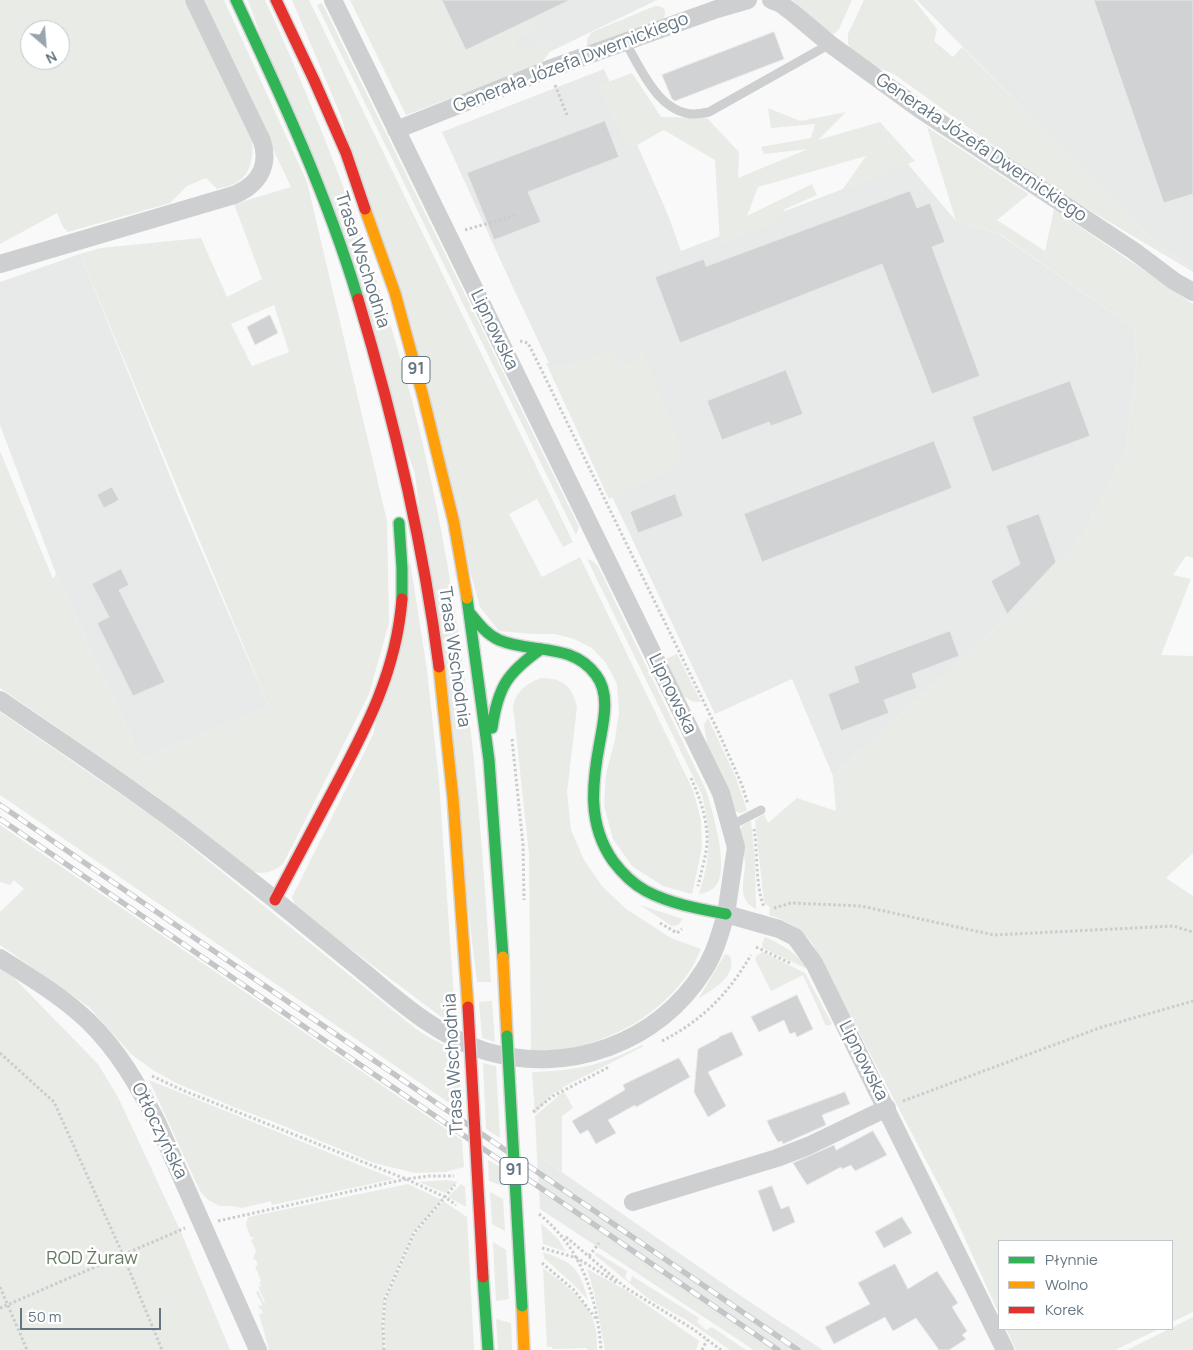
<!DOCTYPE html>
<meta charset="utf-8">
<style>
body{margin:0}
#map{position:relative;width:1193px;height:1350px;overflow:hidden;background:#f9f9f9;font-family:Manrope,sans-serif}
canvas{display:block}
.legend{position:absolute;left:998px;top:1240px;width:175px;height:90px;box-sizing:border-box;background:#fff;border:1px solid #c1c8cd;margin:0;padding:6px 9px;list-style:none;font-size:15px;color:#657683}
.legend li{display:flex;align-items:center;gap:10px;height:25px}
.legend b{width:25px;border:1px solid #c1c8cd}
.north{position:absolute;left:20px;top:20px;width:50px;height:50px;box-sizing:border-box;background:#fff;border:1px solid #c1c8cd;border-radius:50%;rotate:153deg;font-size:14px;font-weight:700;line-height:20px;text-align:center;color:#657683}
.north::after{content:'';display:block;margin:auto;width:18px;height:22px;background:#99a4ac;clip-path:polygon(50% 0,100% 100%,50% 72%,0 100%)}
.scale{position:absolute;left:20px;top:1308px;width:141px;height:22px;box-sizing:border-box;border:2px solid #657683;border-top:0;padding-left:6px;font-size:15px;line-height:18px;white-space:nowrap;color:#657683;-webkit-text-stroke:4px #fff;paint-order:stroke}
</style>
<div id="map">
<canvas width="1193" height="1350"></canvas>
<ul class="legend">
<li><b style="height:6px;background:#30b455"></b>Płynnie</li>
<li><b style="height:6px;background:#ff9f0a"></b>Wolno</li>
<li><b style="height:6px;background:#e5322d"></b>Korek</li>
</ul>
<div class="north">N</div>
<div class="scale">50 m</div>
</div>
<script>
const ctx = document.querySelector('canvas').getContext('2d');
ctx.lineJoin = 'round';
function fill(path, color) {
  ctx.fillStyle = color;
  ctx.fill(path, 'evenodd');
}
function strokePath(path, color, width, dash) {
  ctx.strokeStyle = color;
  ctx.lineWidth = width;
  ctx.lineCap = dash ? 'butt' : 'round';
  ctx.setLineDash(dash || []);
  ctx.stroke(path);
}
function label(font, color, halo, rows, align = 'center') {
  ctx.font = font + ' Manrope,sans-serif';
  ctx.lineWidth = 5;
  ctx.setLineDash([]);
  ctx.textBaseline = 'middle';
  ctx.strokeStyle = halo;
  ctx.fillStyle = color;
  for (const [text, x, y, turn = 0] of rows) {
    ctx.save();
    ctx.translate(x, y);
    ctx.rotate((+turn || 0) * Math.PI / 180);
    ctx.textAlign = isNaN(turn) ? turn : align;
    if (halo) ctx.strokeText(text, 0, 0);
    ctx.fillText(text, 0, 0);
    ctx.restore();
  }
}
fill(new Path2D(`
 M437 0H657L479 86Z
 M917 0H1193V269L1155 243 1097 181 1041 127Z
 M604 69 668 215 681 251 908 164 956 221 999 234 1134 328 1137 362 1126 449 1082 536 1017 609 833 776 792 679 715 714 510 281 442 132Z
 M80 254 185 513 269 707 141 759 56 574 0 425V282Z
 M537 1155 744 1298 823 1350H754L540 1209Z`), '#e8e9e9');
fill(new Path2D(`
 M0 0H184L252 141C254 154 251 173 239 181 233 186 224 187 217 189L206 178 187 186 170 203 68 232 63 227 57 213 0 244ZM30 30H60V60H30Z
 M202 0H224L307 182 387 521 389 623 369 694 283 864C273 872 264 875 251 871L155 795 0 688V451L53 579 56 574 141 759 269 707 80 254 101 248 201 238 227 297 262 279 234 204 291 187ZM274 305 289 352 252 366 231 324Z
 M248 0H265C280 32 294 65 308 98 358 218 401 343 429 471 466 639 481 810 491 982H477L415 474Z
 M292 0H309L573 542 563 547 537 499 509 514 542 577 580 557 693 790 701 820 702 848 692 894 663 886 632 866 613 839 604 806 606 774 615 739 619 713 617 684 606 663 592 648 574 639 555 634H534L499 631 480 607 341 116Z
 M350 0H442L466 50 536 16 545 24 515 41 521 51 549 37 551 50 541 64 406 115Z
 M792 0H852L839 29 834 34 825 31Z
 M864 0H914L937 29 934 41 953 57 962 47 1041 127 1097 181 1155 243 1193 269V272L1051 187 894 74 860 61 851 51 848 43V34Z
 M322 3 579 527 576 535 317 5Z
 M655 6C664 5 668 12 663 19L587 47V39L592 32Z
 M632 73 661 117 707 118 739 152 738 178 808 149 764 154 761 147 811 138 815 124 771 128 768 108 800 121 846 112 818 140 880 122 915 161 840 193 866 156 758 187 747 216 812 184 817 195 785 209 779 222 720 245 715 160 664 130 628 150 597 86Z
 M927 127 1029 194 997 220 1045 251 1054 209 1193 304V558L1186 556 1173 575 1191 579 1161 655 1193 656V853L1166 878 1193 896V1312L1172 1322V1241H999V1314L952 1210 812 943C799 928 787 920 769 915L770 907 764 903 755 820 764 814 768 823 797 798 836 811 833 776 1017 609 1082 536 1126 449 1137 362 1134 328 1000 234 956 221Z
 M633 344 639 346 644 351 681 447C682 457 680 463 674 470L609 499 546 363 567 365 614 349 621 365 638 359Z
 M587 559 593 561 598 566 705 788C712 807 728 864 718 882 715 889 707 893 699 894 711 856 711 834 702 795Z
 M410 561 427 670 439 781 456 1028 296 908 292 897 373 735Z
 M677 654 701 702C680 704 672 676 664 660Z
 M541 678C563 678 572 686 577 707L567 792 571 830 584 860 602 886 626 909 671 938 701 949C698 955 695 963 691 969 663 1014 609 1044 558 1050 549 1051 540 1050 531 1051L529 854 513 706C517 690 526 684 541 678Z
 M0 712 154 817 416 1029 430 1038 459 1052 461 1111 0 795Z
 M708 718 736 778 747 810 741 813 735 811 723 779 708 749 704 725Z
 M751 821 755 860 756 909C736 899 745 880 745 863 745 853 738 841 740 831 741 825 746 823 751 821Z
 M0 825 462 1140 464 1167 445 1172 415 1173 374 1163 274 1122 236 1108 176 1083 153 1070 131 1054 89 1007 0 945V912L24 889 14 880 10 885 0 882Z
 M640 905 683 919 678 925 672 926Z
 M765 937C783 945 797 953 809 970L763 948 762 944Z
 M763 952 805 973 832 1024 826 1026 803 975 771 991 755 959 757 955Z
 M725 954 730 956C738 975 713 990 699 998Z
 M0 969 13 977 98 1064 118 1097 180 1230 230 1350H0Z
 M492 1001 495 1042 482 1038 479 1002Z
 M642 1045 644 1046 563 1087V1089L552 1094 535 1114 532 1072C576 1071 603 1065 642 1045Z
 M483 1063 496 1066 500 1138 486 1129Z
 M149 1080 394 1179 272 1205 271 1201 242 1208 233 1206H220L208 1200 200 1191Z
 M564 1091 573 1108 562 1116V1172L537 1155 535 1116Z
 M488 1160 502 1168 503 1186 489 1181Z
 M446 1180 458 1182 445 1193 419 1182Z
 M408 1184 442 1200 413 1233 384 1298 382 1324 384 1350H269L259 1314 263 1313 261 1309H259L258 1304 261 1307 262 1304 256 1293 258 1290 264 1303 265 1302 258 1287 262 1285 259 1284 261 1281 255 1266 258 1265 256 1260 253 1259 256 1251 251 1240 254 1238 250 1236 246 1225 248 1217Z
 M461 1184 465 1187 466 1207 448 1197Z
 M490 1192 503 1199 505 1231 492 1224Z
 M540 1195 601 1236 596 1243 578 1226 540 1197Z
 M443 1201 467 1217 474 1350H386L384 1326 386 1299 415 1234Z
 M541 1223 558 1239 566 1252 543 1244Z
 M604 1238 768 1350H754L637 1270V1267L601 1243Z
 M493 1242 506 1250 509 1299 496 1301Z
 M543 1252C574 1263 579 1267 588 1300L573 1284 544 1258Z
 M596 1252 627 1271 625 1278 630 1282 632 1276 699 1318 697 1322 706 1330 712 1327 746 1350H730L688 1321 649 1299 595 1255Z
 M543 1268C561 1282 587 1299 594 1322 597 1331 597 1341 597 1350H583H587V1348L552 1349V1347H547Z
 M587 1269 624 1289 699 1341 696 1350H605L594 1292Z
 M1193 1317V1350H1127Z
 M496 1319 511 1323 512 1350H498Z
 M1006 1329H1159L1115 1350H1016Z`), '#e8ebe6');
const building = new Path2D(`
 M442 0H570L466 50Z
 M1094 0H1193V194L1164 203Z
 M774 32 784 59 675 101 672 99 662 75Z
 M605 121 619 157 528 192 541 222 494 240 467 173Z
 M910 191 917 208 930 203 945 242 932 247 980 376 932 394 882 264 680 343 655 277 704 259 706 266Z
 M270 315 278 333 255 345 247 327Z
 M786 370 803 414 771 426 769 422 722 440 707 401Z
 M1070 381 1090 436 992 472 972 417Z
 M934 441 952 488 762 562 744 514Z
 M112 487 119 500 104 508 97 495Z
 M675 494 683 516 638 533 630 512Z
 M1039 514 1056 562 1007 614 991 581 1020 564 1006 526Z
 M121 569 129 585 119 590 165 682 133 696 97 623 109 617 92 584Z
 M950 631 959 656 912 674 917 688 884 700 889 713 841 731 828 694 859 682 854 667Z
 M797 995 813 1029 797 1037 795 1032 790 1034 784 1020 759 1032 751 1017Z
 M732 1032 743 1055 708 1072 726 1106 708 1117 694 1092 698 1049 719 1038V1037Z
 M679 1058 690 1077 636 1107 635 1105 608 1120 616 1133 596 1144 588 1130 580 1134 572 1121 625 1090 623 1085Z
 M845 1092 850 1104 822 1115 826 1125 783 1144 782 1141 778 1142 772 1132 767 1121Z
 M873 1131 887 1155 855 1171 851 1165 842 1169 841 1167 807 1185 793 1163 834 1145 836 1150Z
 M772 1186 781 1209 789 1206 795 1222 773 1232 758 1191Z
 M902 1217 912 1233 884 1248 875 1232Z
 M895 1264 908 1289 937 1271 958 1303 952 1307 967 1331 962 1335 966 1339 949 1350H939L916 1318 893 1331 885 1317 834 1344 825 1327 870 1304 858 1283Z`);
fill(building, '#d0d2d3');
strokePath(building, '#e8e8e8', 1);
const fast = new Path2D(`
 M236 0C282 98 327 195 358 299
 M399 523 402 568V599
 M467 598 489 760 503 957
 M469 612C478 623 486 634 499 640 532 654 572 642 596 675 610 693 604 720 600 741 592 783 587 824 613 861 622 873 633 884 646 891 671 904 699 909 726 914
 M492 728C498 687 507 673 541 649
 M483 1277 488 1350`);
const slow = new Path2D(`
 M365 209 395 293 423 396 454 523 467 598
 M439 667 453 798 468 1007
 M503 957 507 1036
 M522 1306 524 1350`);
const jam = new Path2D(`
 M276 0 314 80 346 153 365 209
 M358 299C394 419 423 543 439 667
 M275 900C293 866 311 832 329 798 364 732 396 675 402 599`);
strokePath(fast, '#d5d6d7', 14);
strokePath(slow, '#d5d6d7', 14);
strokePath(jam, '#d5d6d7', 14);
strokePath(new Path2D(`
 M555 85 567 115
 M465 230 516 215
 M520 341 528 343 540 367 718 731 742 785 748 804
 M512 739 523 845 524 900
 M691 778C700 798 708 820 707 843 706 857 701 872 698 886
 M754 829C758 853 755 885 764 907
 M774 908 791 903 861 906 994 935 1173 926 1193 932
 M660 923 677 933 682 929
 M756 947 792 964
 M662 1041C703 1020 728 994 751 955
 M0 1053 54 1102 123 1255 162 1350
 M152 1076 182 1090 406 1179 445 1197 456 1205
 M903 1101 1102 1027 1193 1001
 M533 1112 553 1096 609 1067
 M539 1214C582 1249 597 1296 601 1350
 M218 1221 406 1179 429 1176H454
 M566 1237 626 1288 693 1329 721 1350
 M542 1248 577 1258 617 1283
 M589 1256 599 1243
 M542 1263 574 1290 597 1320
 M0 1287 27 1350
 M0 1308 185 1228
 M384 1350 383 1324 385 1299 414 1233 455 1185
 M702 1350 707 1340`), '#cbcccd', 3, [2.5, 2.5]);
strokePath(new Path2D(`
 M625 42C641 68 658 113 694 114 699 114 704 113 709 112L830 44
 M730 826 761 810`), '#cecfd0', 9);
strokePath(new Path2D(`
 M333 0 721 793 736 847 726 914 779 929 795 937 814 963 1005 1350
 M771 0 781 4 793 13 830 44 918 108 1134 251 1174 281 1193 292
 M396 130 549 69 717 9 748 0
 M0 264 234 195C258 185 270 166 262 141L194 0
 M0 700C54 737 109 773 162 812 200 840 237 870 274 899 306 925 338 951 370 977 404 1006 441 1037 485 1051 567 1076 659 1043 704 970 715 953 720 934 726 914
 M0 958C30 977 62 996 88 1021 118 1050 138 1085 157 1122L258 1350
 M633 1202 777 1158 808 1146 887 1108`), '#cecfd0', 18);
strokePath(fast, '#30b455', 11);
strokePath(slow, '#ff9f0a', 11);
strokePath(jam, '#e5322d', 11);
const rail = new Path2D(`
 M0 805 798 1350
 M0 819 778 1350`);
strokePath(rail, '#c3c5c6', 5.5);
strokePath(rail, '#fff', 4, [11]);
const fastBridge = new Path2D(`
 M507 1036 522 1306`);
const jamBridge = new Path2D(`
 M468 1007 483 1277`);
strokePath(fastBridge, '#d5d6d7', 14, []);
strokePath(jamBridge, '#d5d6d7', 14, []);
strokePath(fastBridge, '#30b455', 11);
strokePath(jamBridge, '#e5322d', 11);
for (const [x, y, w] of [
 [416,370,28],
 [514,1171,28]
]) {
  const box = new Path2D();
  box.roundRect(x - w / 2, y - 13.5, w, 27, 4);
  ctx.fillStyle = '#fff';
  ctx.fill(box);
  strokePath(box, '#657683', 1);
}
label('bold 16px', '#657683', null, [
 ["91",416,370],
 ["91",514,1171]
]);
label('18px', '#657683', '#fff', [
 ["Generała Józefa Dwernickiego",571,63,-21],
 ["Generała Józefa Dwernickiego",981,148,34],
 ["Trasa Wschodnia",362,260,72],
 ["Lipnowska",494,330,64],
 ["Trasa Wschodnia",454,657,82],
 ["Lipnowska",672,694,64],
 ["Lipnowska",863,1061,63],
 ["Trasa Wschodnia",454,1064,-93],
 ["Otłoczyńska",159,1131,64]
]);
label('18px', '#687a64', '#fff', [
 ["ROD Żuraw",92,1259]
]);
</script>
